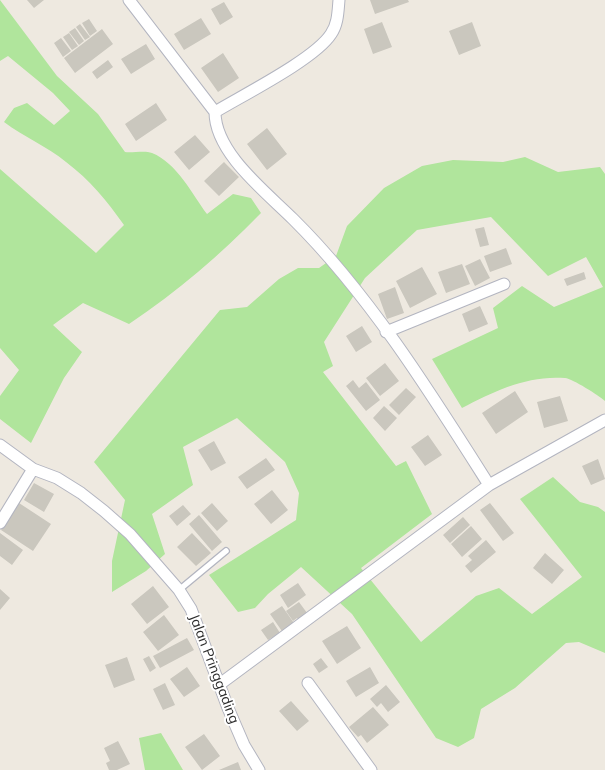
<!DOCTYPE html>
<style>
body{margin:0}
canvas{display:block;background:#eee9e0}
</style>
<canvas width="605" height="770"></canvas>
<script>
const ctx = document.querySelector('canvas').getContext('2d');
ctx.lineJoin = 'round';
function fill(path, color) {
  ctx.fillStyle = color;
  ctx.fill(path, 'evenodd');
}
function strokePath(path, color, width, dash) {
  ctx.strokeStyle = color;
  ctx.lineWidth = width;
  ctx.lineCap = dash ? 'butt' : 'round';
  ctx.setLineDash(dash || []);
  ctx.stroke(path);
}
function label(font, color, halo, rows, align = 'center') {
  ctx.font = font + ' Mulish,sans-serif';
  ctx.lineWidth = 4;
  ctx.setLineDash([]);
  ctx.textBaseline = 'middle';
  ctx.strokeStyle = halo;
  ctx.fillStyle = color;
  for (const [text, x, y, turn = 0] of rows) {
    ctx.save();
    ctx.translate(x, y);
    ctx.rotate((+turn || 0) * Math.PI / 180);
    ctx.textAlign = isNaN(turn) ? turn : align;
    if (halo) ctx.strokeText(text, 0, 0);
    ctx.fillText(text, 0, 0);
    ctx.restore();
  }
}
fill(new Path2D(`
 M0 0 57 76 98 114 125 152C133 153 145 150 152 153 177 163 192 194 207 214L233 194 251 198 261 213C220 255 178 291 129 324L83 303 53 325 82 352 64 378 31 443 0 419V396L19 370 0 348V169L96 253 124 225C107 201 90 180 66 162 48 147 24 137 4 122L14 108 27 103 54 125 70 111 53 93 8 56 0 61Z
 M525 157 558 172 600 167 605 174V401C598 395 573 379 565 378 528 375 494 391 462 408L432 359 498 328 493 308 522 286 554 307 603 287 586 257 548 276 491 217 417 230 365 278 324 342 333 366 323 372 396 466 406 461 432 514 361 568 421 642 476 596 499 588 532 614 582 577 520 499 553 477 580 502 598 507 605 512V653L579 642 566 643 515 688 481 709 474 738 458 747 436 738 352 614 301 567 268 594 255 608 238 612 209 575 296 520 299 493 285 462 237 418 183 447 193 485 152 514 165 554 146 571 112 592V561L125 500 94 462 220 310 247 307 279 279 298 268H319L336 256 347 226 384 188 422 166 453 160 503 162Z
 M161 733 183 770H145L139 738Z`), '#b0e59c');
fill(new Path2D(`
 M27 0H44L34 8Z
 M370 0H408L409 2 375 14Z
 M224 2 233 17 220 25 211 9Z
 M201 18 211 34 184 50 174 34Z
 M89 19 97 31 90 36 82 23Z
 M382 22 392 47 373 54 364 29Z
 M472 22 481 46 459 55 449 31Z
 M80 24 90 37 85 40 76 27Z
 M75 28 84 41 79 45 69 32Z
 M102 29 113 44 75 73 64 58Z
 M69 33 78 46 72 50 63 37Z
 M61 38 71 51 63 57 54 43Z
 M146 44 155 59 131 74 121 59Z
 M223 53 239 78 218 92 201 68Z
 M108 60 113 67 97 79 92 72Z
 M156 103 167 120 136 141 125 124Z
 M267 128 287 154 267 170 247 144Z
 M195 135 210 152 189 170 174 152Z
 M224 162 239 177 219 196 204 181Z
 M484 227 489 245 480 247 475 229Z
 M506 248 512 264 490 272 484 256Z
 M480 259 490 278 475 286 465 266Z
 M462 264 470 284 446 293 438 272Z
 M422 267 437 294 410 308 396 281Z
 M584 272 586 279 567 286 564 279Z
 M395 287 404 313 387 319 378 294Z
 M480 306 488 324 469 332 462 314Z
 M362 326 372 342 356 352 346 336Z
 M385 363 399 381 380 396 366 378Z
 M353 380 359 388 366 382 380 400 366 411 346 386Z
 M406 388 416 397 399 415 389 405Z
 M515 391 528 412 496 434 482 413Z
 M560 396 568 421 544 428 537 402Z
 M384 406 397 418 385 431 373 418Z
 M428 435 442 455 425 466 411 447Z
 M214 441 226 463 211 471 198 450Z
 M266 458 275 470 247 489 238 477Z
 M598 459 605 479 591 485 582 466Z
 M34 483 54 494 44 512 24 500Z
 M272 490 288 510 271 524 254 504Z
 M19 503 51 524 33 551 1 530Z
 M212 503 228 521 217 531 201 513Z
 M490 503 514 533 503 541 480 510Z
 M183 505 191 514 177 526 169 516Z
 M199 515 222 542 212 551 189 524Z
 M463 517 470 525 450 543 443 535Z
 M471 526 482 539 462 557 451 544Z
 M0 533 23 550 12 565 0 556Z
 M192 533 211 553 196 566 177 547Z
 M486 540 496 552 471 573 465 566 472 560 468 556Z
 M545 553 564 570 552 584 533 568Z
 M298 583 306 595 288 608 280 595Z
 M153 586 169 607 147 624 131 604Z
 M0 589 10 598 0 610Z
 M299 602 310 617 301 623 297 618 293 621 286 611Z
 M282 606 296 626 284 634 270 614Z
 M164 615 179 635 158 651 143 632Z
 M273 622 280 633 268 640 261 630Z
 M347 626 361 648 337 664 322 641Z
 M187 638 194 650 160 668 153 656Z
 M149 656 156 668 150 672 143 659Z
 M127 657 135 680 114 688 105 665Z
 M321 658 328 667 319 673 313 664Z
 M187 667 200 686 184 697 170 679Z
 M370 667 379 683 356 697 346 681Z
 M165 683 175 705 163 710 153 689Z
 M386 685 400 702 388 712 381 703 377 707 370 699Z
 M291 701 309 721 297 731 279 711Z
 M373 707 389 725 367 743 361 735 358 737 349 727Z
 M204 734 220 756 202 770 185 747Z
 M118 741 130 764 117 770H109L106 763 110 761 104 748Z
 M238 762 241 770H219Z`), '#cac7be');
const service = new Path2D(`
 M179 590 226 551`);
const minor = new Path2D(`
 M129 0 215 112
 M339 0C338 11 338 24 331 34 315 59 243 95 215 112 215 153 266 192 293 219 369 294 432 395 489 485
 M386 332 504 284
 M0 445 33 469 57 478 81 493 104 511 130 534 179 590 191 609 228 708 244 745 259 770
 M0 523 33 469
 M308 683 371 770
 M220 684 489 485 605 420`);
strokePath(service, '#b3b5c0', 8);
strokePath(minor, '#b3b5c0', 13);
strokePath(service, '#fff', 5.5);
strokePath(minor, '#fff', 11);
label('14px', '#2d2d2d', '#fff', [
 ["Jalan Pringgading",214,669,69]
]);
</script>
